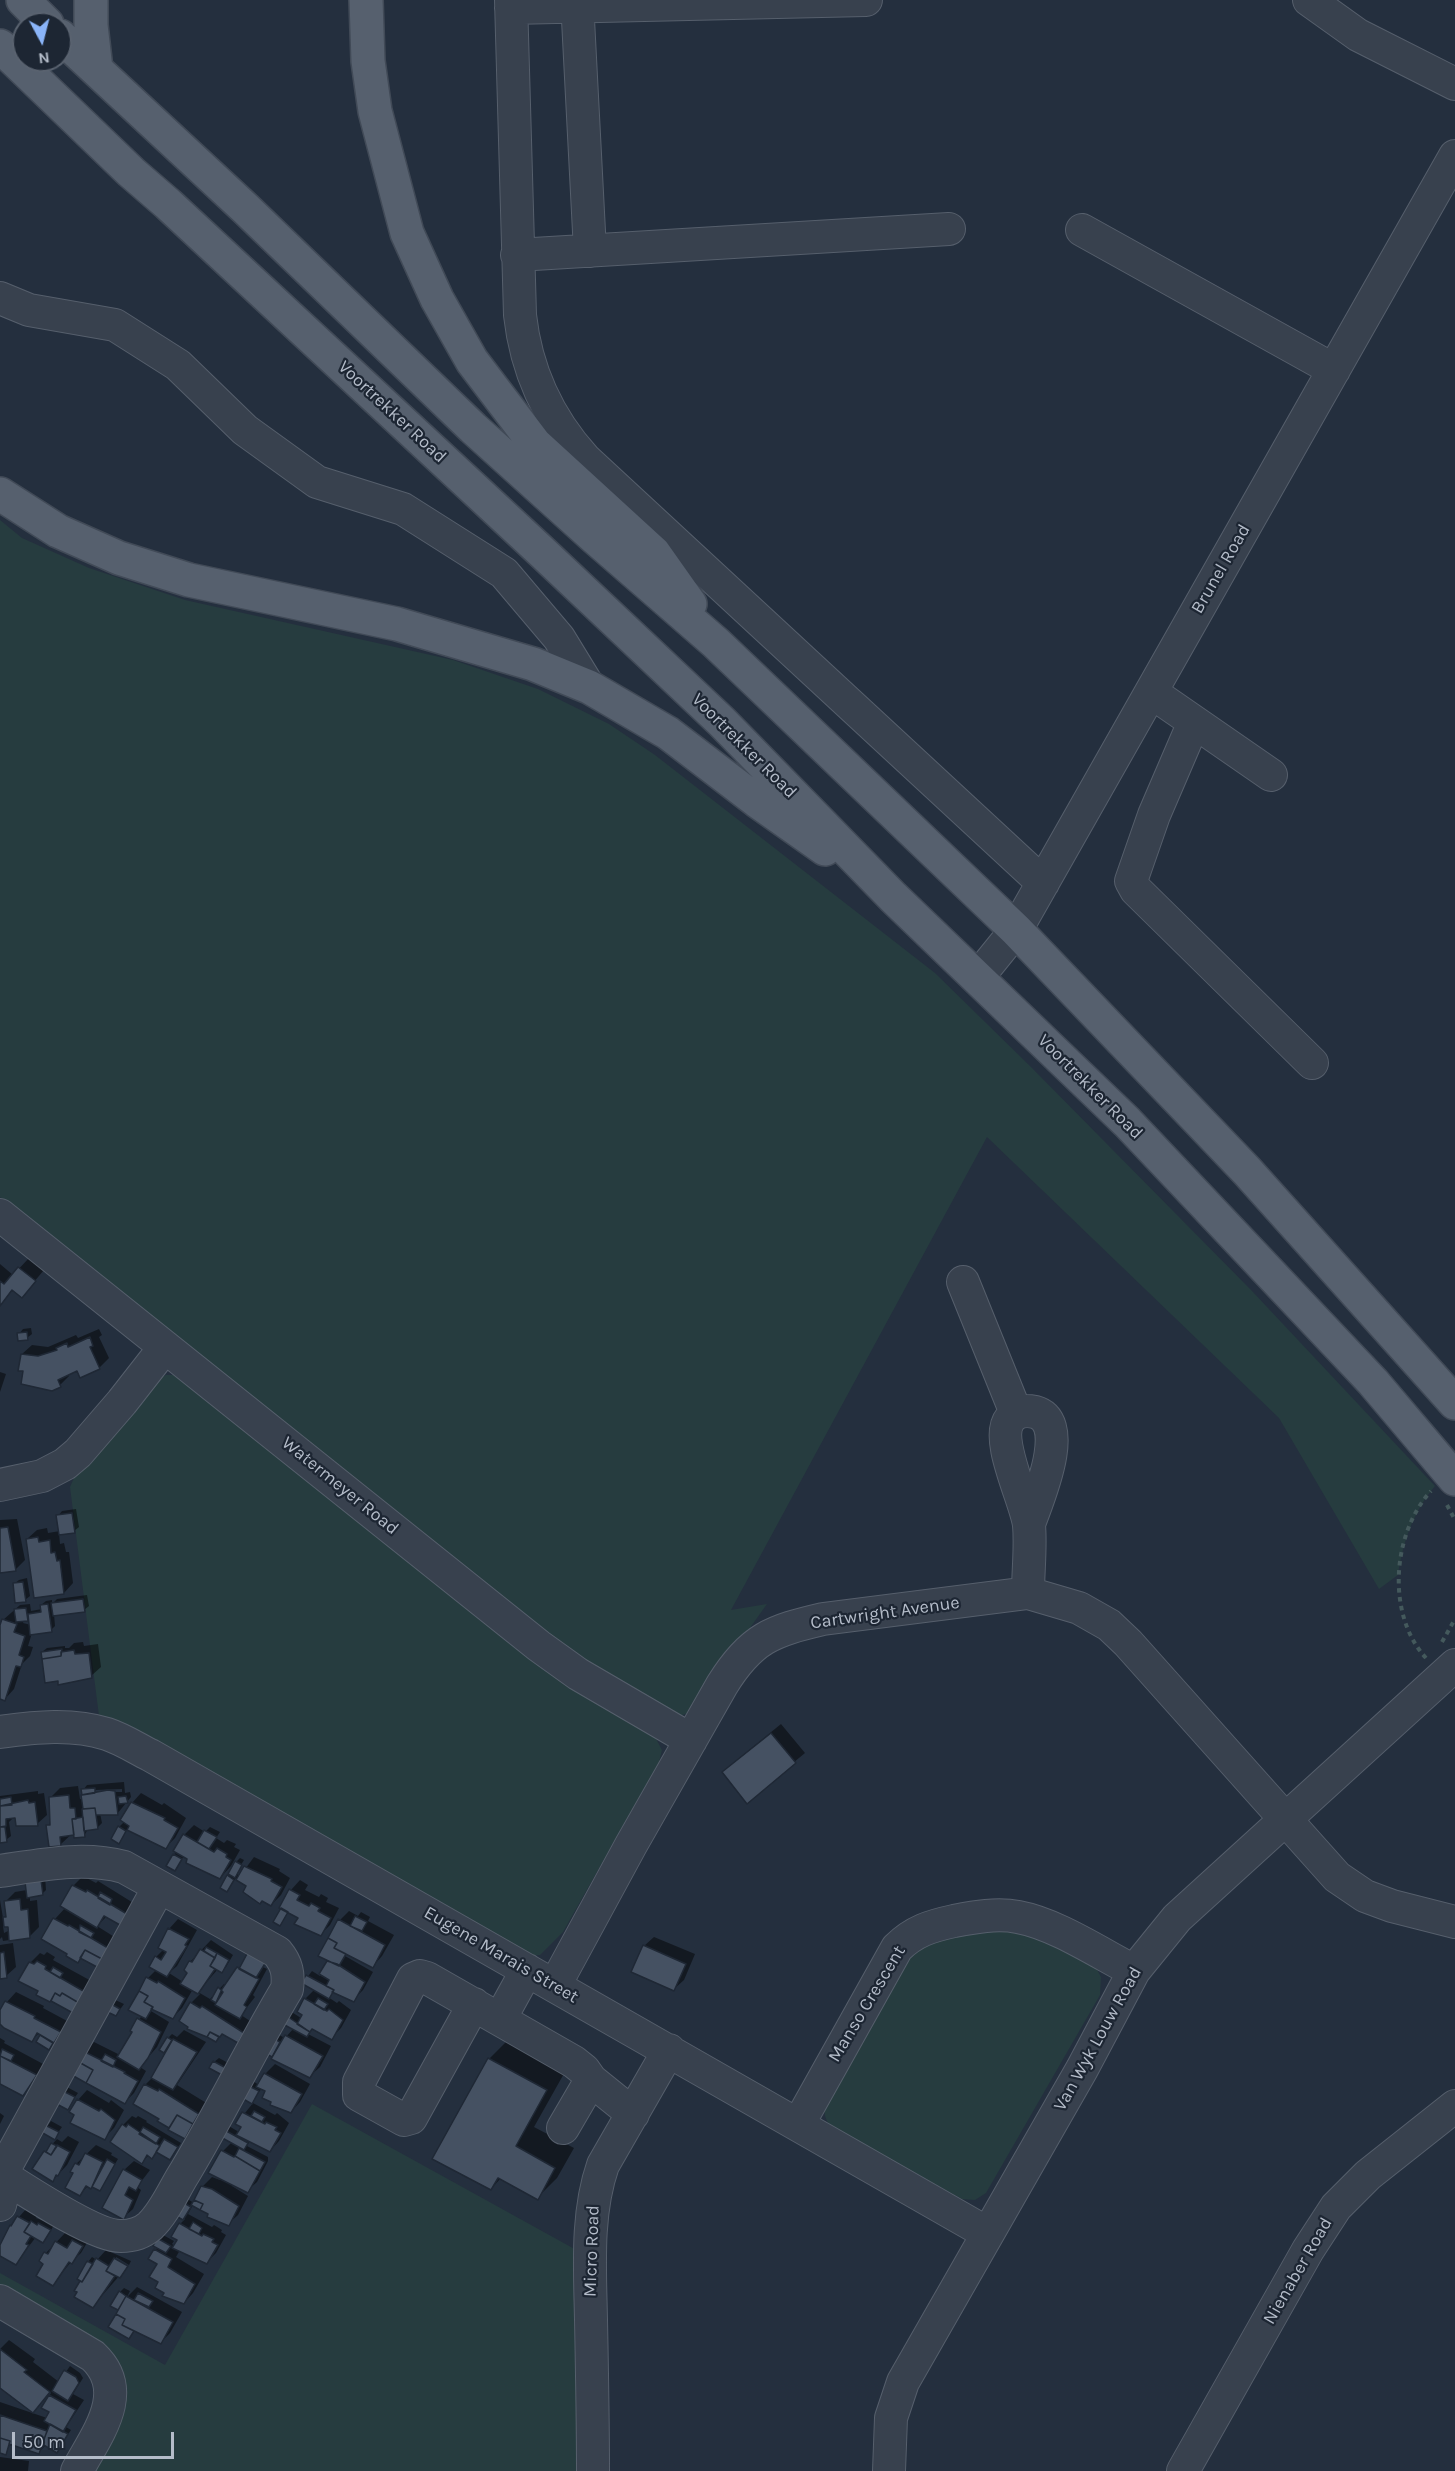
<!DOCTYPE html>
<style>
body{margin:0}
#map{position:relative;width:1455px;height:2471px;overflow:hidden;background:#242f3e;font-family:Karla,sans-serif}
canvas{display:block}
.north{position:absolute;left:12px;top:12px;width:60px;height:60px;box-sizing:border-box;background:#1d2633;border:2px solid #59626f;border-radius:50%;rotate:173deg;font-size:16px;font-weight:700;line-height:24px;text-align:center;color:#b4bcc9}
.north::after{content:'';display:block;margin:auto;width:21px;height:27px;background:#8ab4f8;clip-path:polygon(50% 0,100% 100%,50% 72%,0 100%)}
.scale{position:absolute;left:12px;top:2432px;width:162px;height:27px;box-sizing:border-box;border:3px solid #b4bcc9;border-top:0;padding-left:8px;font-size:18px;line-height:21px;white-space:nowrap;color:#b4bcc9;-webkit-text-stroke:4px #1d2633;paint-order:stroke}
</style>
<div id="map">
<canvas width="1455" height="2471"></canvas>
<div class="north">N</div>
<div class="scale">50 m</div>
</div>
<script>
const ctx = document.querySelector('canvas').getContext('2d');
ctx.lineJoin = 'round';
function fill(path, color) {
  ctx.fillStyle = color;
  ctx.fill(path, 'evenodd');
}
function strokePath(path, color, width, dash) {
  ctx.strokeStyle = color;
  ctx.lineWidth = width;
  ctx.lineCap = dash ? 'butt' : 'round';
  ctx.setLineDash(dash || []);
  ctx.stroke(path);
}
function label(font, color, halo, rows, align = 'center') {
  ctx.font = font + ' Karla,sans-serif';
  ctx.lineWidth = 4.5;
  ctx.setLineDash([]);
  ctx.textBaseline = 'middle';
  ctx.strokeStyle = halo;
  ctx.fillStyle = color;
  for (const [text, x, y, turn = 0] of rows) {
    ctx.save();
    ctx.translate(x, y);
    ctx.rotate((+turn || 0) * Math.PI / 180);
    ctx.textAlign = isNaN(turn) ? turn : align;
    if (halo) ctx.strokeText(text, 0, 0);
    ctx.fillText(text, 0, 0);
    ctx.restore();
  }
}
fill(new Path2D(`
 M0 520 22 538 89 568 185 600 453 660 538 689 609 724 655 755 935 973 1031 1067 1252 1291 1435 1486C1413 1512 1403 1542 1398 1575L1379 1589 1279 1418 987 1137 731 1610 767 1604 690 1712 678 1717 544 1642 184 1350 0 1197Z
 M166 1375H177L655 1737 662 1750 659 1762 563 1932 540 1955 529 1956 100 1724 70 1487 77 1471 151 1383Z
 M1023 1927 1094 1964 1101 1977 1100 1995 986 2193 975 2200 962 2199 835 2131C824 2120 823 2113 826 2098L904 1956 926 1936Z
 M312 2104 580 2252 581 2471H87L120 2398 0 2292V2273L165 2365Z`), '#263c3f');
fill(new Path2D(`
 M29 1258 44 1270 22 1296 13 1289 0 1305V1264L13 1275Z
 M31 1328 32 1334 27 1338 19 1334 23 1329Z
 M99 1329 102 1335 99 1337 109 1358 99 1368 78 1369 68 1374 69 1376 60 1385 25 1370 22 1354 32 1345 48 1347 76 1335 78 1338Z
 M0 1372 6 1374 0 1392Z
 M76 1509 79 1527 74 1531 59 1533 60 1544 64 1543 66 1552H69L73 1583 64 1593 27 1539 37 1530 47 1528 48 1533 60 1531 58 1516 62 1511Z
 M17 1519 25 1560 15 1570 0 1572V1520Z
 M27 1578 30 1596 25 1600 14 1584 19 1580Z
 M87 1595 89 1606 84 1610 54 1614 55 1626 51 1630 32 1633 28 1646 33 1647 30 1656 22 1664 14 1689 5 1699 0 1697V1630L3 1620 20 1605 30 1604 31 1611 42 1609 41 1605 46 1601 52 1600V1604L57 1599ZM30 1619 31 1625 23 1623 24 1620Z
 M83 1642 84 1646 98 1644 101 1667 91 1676 42 1652 47 1648 65 1646V1648H69L74 1643Z
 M781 1724 805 1753 747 1801 733 1763Z
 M124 1782 125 1793 130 1792 131 1797 117 1814 100 1813 102 1823 97 1828 88 1829 84 1836 75 1831 61 1844 48 1826 51 1822 50 1798 60 1788 78 1786 80 1799H83V1790L87 1785ZM122 1789V1792H91L96 1790Z
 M38 1791V1794L44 1793 47 1815 37 1824 14 1817 9 1822 11 1836 6 1840 0 1841V1796Z
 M141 1793 162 1805 164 1803 186 1818 175 1838 165 1848 128 1829 118 1842 119 1827 125 1821 132 1803Z
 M194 1825 205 1832 210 1827 220 1832 216 1838 224 1843 227 1840 236 1844 234 1847 240 1850 231 1866 220 1878 184 1856 175 1869 174 1855 184 1835Z
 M254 1857 280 1869 279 1871 290 1878 281 1895 271 1905 252 1897 248 1885 236 1878 227 1890 229 1876 234 1864 240 1858 244 1860 236 1873 240 1876Z
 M45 1876 46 1890 42 1894 30 1896V1901L37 1900 39 1927 29 1937 3 1941 2 1937 0 1939V1900L3 1918 8 1914 6 1901 15 1892 27 1890ZM9 1925 10 1930 4 1933 3 1926Z
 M83 1876 96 1883 98 1881 135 1904 130 1914 106 1917 97 1926 116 1938 106 1953 55 1919 66 1907 73 1886Z
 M300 1880 308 1885 305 1890 319 1897 321 1894 328 1898 326 1902 339 1908 330 1925 321 1934 289 1911 280 1924 283 1908 281 1907 291 1890Z
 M349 1911 358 1916 361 1912 370 1917 368 1921 394 1935 382 1956 373 1966 347 1953 345 1956 373 1972 363 1990 353 2000 334 1991 328 1997 337 2003 339 2001 351 2010 341 2028 331 2038 313 2028 308 2034 331 2046 320 2067 310 2076 276 2051 272 2056 277 2034 285 2038 294 2028 282 2021 290 2011 301 2018 305 1999 315 1989 303 1983 312 1971 320 1976 330 1960 340 1920Z
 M178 1919 197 1930 177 1966 169 1973 183 1982 189 1972 190 1962 211 1940 233 1955 226 1967 222 1971 218 1969 198 1992 210 1999 224 1984 228 1986 245 1961 269 1957 263 1967 267 1969 253 1995 255 1997 241 2015 253 2023 238 2041 222 2032 215 2040 191 2003 200 1994 193 1989 182 2008 173 2017 153 2008 151 2011 169 2022 157 2047 140 2067 146 2071 134 2093 125 2102 84 2052 94 2042 120 2055 142 2015 148 1978 157 1969 156 1957 164 1949 169 1929Z
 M654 1937 695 1954 684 1980 674 1989 644 1946Z
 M13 1943 16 1967 6 1976 0 1977V1945Z
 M47 1952 55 1957 53 1960 93 1982 73 2011 40 1990 30 1963 40 1953 44 1955Z
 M16 1992 44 2006 43 2008 69 2022 49 2048 39 2033 32 2040 0 2023V2013L7 2002Z
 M111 1998 124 2004 116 2015 104 2008Z
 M184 2030 206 2042 177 2085 208 2104 184 2137 173 2121 169 2126 161 2118 135 2104 146 2084 154 2076 167 2050 162 2049 168 2038 172 2034 177 2037Z
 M0 2038 5 2041 4 2043 45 2065 32 2085 23 2094 0 2082Z
 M509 2039 566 2070 534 2127 574 2148 557 2178 537 2198 501 2178 491 2189 434 2158 490 2058Z
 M219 2058 230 2064 222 2074 214 2062Z
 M275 2064 310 2084 300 2102 291 2112 262 2088 252 2102 246 2085 251 2080 259 2085 265 2074Z
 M65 2086 78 2093 67 2108 55 2101Z
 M87 2090 109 2103 111 2100 124 2110 114 2128 104 2138 76 2114 78 2100Z
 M253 2103 275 2115 277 2113 289 2123 279 2141 270 2151 250 2141 247 2146 268 2157V2161L257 2182 247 2191 233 2184 232 2186 248 2196 238 2215 228 2224 193 2205 188 2214 212 2227 214 2225 222 2230 221 2232 226 2235 216 2253 207 2262 180 2250 176 2257 204 2274 193 2293 184 2303 166 2292 160 2281 156 2250 158 2247 159 2239 163 2235 174 2241 172 2244 175 2246 179 2239 180 2224 185 2219 173 2213 184 2197 194 2203 202 2187 212 2177 220 2180 223 2151 232 2142 219 2135 227 2125 239 2132 243 2126 237 2123Z
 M0 2113 4 2116 0 2124Z
 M132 2116 136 2118 138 2116 147 2121 146 2122 181 2143 170 2158 158 2151 152 2157 149 2155 142 2162 123 2125Z
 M51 2121 62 2127 54 2138 43 2132Z
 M68 2136 79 2142 67 2165 53 2180 45 2152 57 2139 62 2142Z
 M96 2145 112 2153 111 2155 118 2159 100 2189 88 2186 80 2194 75 2173 72 2171 76 2164Z
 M134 2161 150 2170 137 2187 141 2190 133 2209 123 2218 124 2170Z
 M27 2208 38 2214 36 2218 54 2225 47 2237H36L16 2263 0 2254V2247L11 2226Z
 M82 2231 91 2236 81 2253 71 2262 53 2284 45 2263 46 2253 66 2232 76 2238Z
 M106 2250 131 2261 129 2265 116 2257V2261L127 2267 93 2306 81 2282 88 2262 92 2257 97 2260Z
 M137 2287 182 2312 170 2333 161 2342 135 2329 129 2337 110 2327 120 2309 112 2305 120 2292 124 2288 130 2291 127 2297Z
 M9 2340 35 2359 33 2362 59 2382 70 2366 80 2373 83 2378 73 2394 84 2400 66 2427 71 2430 57 2451 46 2445 39 2452 12 2442 5 2453 0 2451V2453V2402L47 2418 51 2412 43 2407 51 2393 50 2392 33 2411 0 2386V2349Z
 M0 2457 29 2461 28 2471H0Z`), '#0007');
const building = new Path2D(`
 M18 1267 36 1281 22 1298 12 1290 0 1306V1281L4 1284Z
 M27 1332 28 1340 18 1341 17 1333Z
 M90 1337 93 1346 90 1347 100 1369 80 1378 77 1371 58 1380 61 1387 52 1391 21 1384 23 1371H18L21 1354 38 1356 57 1350 56 1348 67 1343 68 1347Z
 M72 1513 75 1533 59 1535 56 1515Z
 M8 1527 16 1571 0 1573V1528Z
 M38 1537 39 1542 50 1540 51 1553 55 1552 57 1561 60 1560 64 1594 34 1598 26 1539Z
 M23 1582 26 1602 15 1603 13 1583Z
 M83 1599 85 1612 53 1616 51 1603Z
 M48 1604 52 1632 30 1635 28 1614 41 1612 40 1605Z
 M26 1608 28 1621 16 1622 14 1609Z
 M2 1619 17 1624 14 1632 25 1636 19 1655 24 1657 21 1667 16 1666 5 1701 0 1699V1625Z
 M62 1649 61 1656 42 1659 41 1652Z
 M74 1650 75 1654 89 1653 92 1678 58 1685V1681L45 1683 42 1659 61 1656V1652Z
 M771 1733 796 1763 747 1804 722 1772Z
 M95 1788V1793L82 1795 81 1789Z
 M108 1790 115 1791 118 1815H96L95 1808 83 1809 81 1795Z
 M69 1795 70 1808H75L76 1819H72L74 1835 60 1837 61 1846 49 1847 46 1825H50L49 1797Z
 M126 1796 128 1803 119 1804 118 1797Z
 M11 1797 12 1805 0 1806V1799Z
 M28 1800 29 1803 35 1802 38 1826H16L15 1818 6 1819V1826L0 1827V1806Z
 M131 1802 165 1818 164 1820 178 1828 166 1849 127 1830 129 1826 120 1820Z
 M95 1808 98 1829 84 1831 82 1809Z
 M83 1817 85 1837 74 1838 72 1819Z
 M118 1826 126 1831 119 1844 111 1839Z
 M0 1827H5L7 1842 0 1843Z
 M204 1830 217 1837 209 1849 197 1842Z
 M183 1834 214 1852 217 1848 227 1854 226 1857 231 1860 220 1879 186 1863 187 1859 173 1851Z
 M173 1854 182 1859 175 1871 166 1866Z
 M235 1861 242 1865 235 1878 228 1874Z
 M244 1866 272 1879 271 1881 282 1887 271 1906 262 1901 260 1904 243 1892 246 1886 236 1880Z
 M227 1875 234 1880 227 1892 220 1888Z
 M41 1880 43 1895 27 1898 25 1882Z
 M72 1885 86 1892 87 1890 127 1914 120 1925 104 1916 97 1928 60 1906Z
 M289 1889 300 1895 297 1900 309 1906 311 1903 320 1908 318 1911 331 1918 321 1936 294 1924 298 1918 279 1908Z
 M100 1892 112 1899 110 1905 98 1898Z
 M20 1899 21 1910 28 1909 30 1938 9 1941 8 1927H4L3 1917H6L4 1901Z
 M281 1908 288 1912 280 1926 273 1922Z
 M355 1916 367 1922 362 1931 350 1926Z
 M53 1918 68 1926 69 1925 108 1948 102 1959 85 1950 78 1963 66 1956 67 1954 41 1939Z
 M338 1919 385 1945 373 1968 334 1948 337 1943 328 1938Z
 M80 1925 94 1933 91 1938 79 1932Z
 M168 1928 189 1939 185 1945 187 1946 167 1977 149 1967 155 1956 161 1960 166 1952 158 1948Z
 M328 1938 337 1943 334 1948 346 1954 339 1966 318 1956Z
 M643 1945 686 1964 674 1991 631 1972Z
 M206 1947 217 1953 215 1958 204 1951Z
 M200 1949 215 1958 210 1966 215 1969 198 1994 180 1984 187 1973 184 1970 189 1961 192 1962Z
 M85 1950 102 1959 97 1967 80 1958Z
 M4 1952 7 1978 0 1979V1953Z
 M248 1952 266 1962 256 1978 239 1969Z
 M217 1953 229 1960 222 1973 210 1966Z
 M37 1961 46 1966 45 1969 85 1992 79 2003 62 1993 60 1996 55 1993 50 2002 36 1995 38 1991 18 1981 29 1962 34 1964Z
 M327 1961 337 1964 365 1982 354 2002 332 1992 334 1990 326 1986 329 1980 319 1974Z
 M53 1967 63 1973 60 1978 50 1972Z
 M237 1967 259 1979 244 2005 247 2007 240 2019 215 2005 222 1989Z
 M306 1975 334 1990 329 1999 301 1983Z
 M146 1977 157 1983 158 1981 185 1998 173 2019 151 2009 153 2007 144 2002 148 1996 139 1991Z
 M218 1987 223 1992 216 2003 211 2000Z
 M139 1991 148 1996 144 2002 153 2007 146 2019 128 2010Z
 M55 1993 60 1996 62 1993 79 2003 73 2013 51 2001Z
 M304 1998 327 2011 329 2009 343 2020 332 2040 312 2029 310 2032 297 2024 302 2015 297 2012Z
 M318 1998 328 2004 324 2010 314 2004Z
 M5 2001 35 2016 34 2018 61 2032 54 2043 37 2033 32 2042 4 2028 0 2024V2010Z
 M106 2001 120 2009 116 2016 101 2009Z
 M190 2002 200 2008 202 2006 244 2033 238 2043 222 2034 220 2037 210 2032 207 2037 187 2029 188 2027 179 2021Z
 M284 2014 310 2032 307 2037 279 2022Z
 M137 2018 161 2032 148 2058 139 2070 117 2057 132 2032 130 2031Z
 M210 2032 219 2037 216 2042 207 2037Z
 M40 2035 53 2043 49 2050 36 2042Z
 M285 2035 323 2056 310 2078 271 2059Z
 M167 2037 172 2040 164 2053 159 2050Z
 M271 2037 280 2042 272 2057 263 2052Z
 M173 2039 197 2052 173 2090 151 2078Z
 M2 2049 14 2055 11 2061 0 2056Z
 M83 2051 125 2072 124 2073 138 2081 125 2104 86 2083 93 2070 77 2061Z
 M105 2054 116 2060 113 2067 101 2061Z
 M0 2056 37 2075 23 2096 0 2084Z
 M488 2058 547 2090 516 2146 555 2168 538 2200 498 2178 491 2190 432 2159Z
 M77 2061 93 2070 86 2083 70 2074Z
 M213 2061 226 2068 222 2075 209 2068Z
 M264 2073 302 2094 291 2113 270 2105 271 2102 262 2098 265 2091 256 2087Z
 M144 2084 158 2091 159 2089 199 2114 193 2124 177 2115 169 2128 157 2121 159 2119 133 2104Z
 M245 2084 259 2091 252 2104 238 2096Z
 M59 2089 75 2097 68 2110 53 2102Z
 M77 2099 99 2111 101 2109 115 2120 105 2140 70 2123 74 2115 69 2112Z
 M254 2111 265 2117 262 2122 251 2116Z
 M242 2112 265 2124 266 2122 277 2127 275 2130 281 2133 270 2152 236 2135 241 2127 235 2124Z
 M177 2115 193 2124 185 2139 168 2130Z
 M122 2124 126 2127 128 2124 160 2146 152 2159 147 2155 142 2164 110 2142Z
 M45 2125 59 2132 55 2140 41 2132Z
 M143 2127 160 2137 156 2144 139 2134Z
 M221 2128 248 2143 244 2150 217 2135Z
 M164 2139 178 2147 170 2160 156 2152Z
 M51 2143 57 2146 51 2155 46 2152Z
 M57 2145 70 2152 58 2176 56 2175 53 2182 32 2169 44 2151 51 2155Z
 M239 2148 265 2162 260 2171 235 2156Z
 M221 2150 234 2157 235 2156 260 2171 248 2193 208 2173Z
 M85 2153 103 2162 91 2189 86 2186 80 2196 65 2188 73 2173 70 2172 75 2163 79 2165Z
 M107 2159 115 2164 100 2191 92 2187Z
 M123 2169 142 2180 136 2191 129 2187 125 2195 133 2200 124 2220 102 2208Z
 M201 2186 212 2189 239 2206 229 2226 207 2217 208 2214 200 2210 203 2204 194 2200Z
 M179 2200 191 2207 183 2220 171 2213Z
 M194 2200 203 2204 200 2210 191 2205Z
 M17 2216 30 2223 24 2232 31 2236 26 2244 29 2245 16 2265 0 2256V2245L10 2225 11 2226Z
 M31 2221 37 2225 38 2223 51 2230 43 2243 24 2232Z
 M193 2222 202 2228 199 2234 189 2229Z
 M179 2223 202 2236 203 2234 214 2239 212 2242 218 2245 207 2264 172 2248 177 2240 171 2237Z
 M157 2238 171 2246 166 2253 153 2246Z
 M72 2240 83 2246 72 2264 69 2262 53 2286 36 2276 43 2264 39 2261 44 2252 48 2254 55 2241 67 2248Z
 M154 2249 172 2259 168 2267 195 2284 184 2304 162 2296 164 2293 155 2288 158 2282 149 2277 157 2264 148 2259Z
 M96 2258 109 2266 106 2271 115 2276 93 2308 74 2297 77 2292 74 2291 80 2281 82 2282Z
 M114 2258 128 2266 120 2278 106 2271Z
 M87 2261 93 2264 82 2282 77 2279Z
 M119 2291 126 2296 118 2310 110 2306Z
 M138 2293 153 2301 149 2307 134 2300Z
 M126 2296 173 2322 161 2344 122 2325 125 2319 116 2314Z
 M116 2314 125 2319 122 2325 134 2331 129 2339 108 2327Z
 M0 2349 27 2370 24 2372 50 2392 33 2413 0 2388Z
 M64 2370 76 2377 79 2383 68 2401 52 2391Z
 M49 2395 76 2410 63 2432 44 2421 49 2412 41 2408Z
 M0 2415 47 2431 39 2454 9 2444 10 2441 0 2438Z
 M50 2424 68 2434 57 2453 42 2444Z
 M0 2438 10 2441 6 2455 0 2453Z`);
fill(building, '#455162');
strokePath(building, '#1f2835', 1.5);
const minor = new Path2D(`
 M511 0 520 315C526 370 548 418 585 459L1043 883
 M577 0 590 251
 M1309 0 1358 35 1455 84
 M511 8 866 0
 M1082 230 1334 370
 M517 255 949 229
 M0 298 29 310 115 325 178 365 245 430 317 482 403 509 504 573 559 638 589 687
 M1151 692 1271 775
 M1194 722 1154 815 1131 881 1136 890 1312 1063
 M978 977 1016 930 1455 156
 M0 1215 539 1646 578 1674 691 1740
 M963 1282 1016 1413
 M0 1485 42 1476 65 1464 78 1453 122 1402 165 1347
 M1028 1593C1028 1571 1031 1547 1029 1525 1026 1501 994 1439 1010 1419 1016 1411 1025 1410 1035 1412 1072 1422 1037 1501 1029 1524
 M0 1732C36 1727 72 1723 107 1734 122 1739 136 1748 150 1755L987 2233
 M0 1871C41 1865 83 1856 124 1867L277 1952C287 1964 289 1974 287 1989 251 2049 221 2112 185 2172 174 2189 165 2212 150 2226 142 2233 132 2236 121 2236 95 2237 24 2189 0 2174
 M555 1985 631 1845 722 1685C751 1638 772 1631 823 1619L1028 1593 1079 1608 1109 1625 1128 1643 1337 1877 1365 1896 1392 1906 1455 1922
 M474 2004 411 2118 404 2120 359 2095V2082L413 1979 420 1976 427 1978 574 2062 584 2070 591 2080 633 2114
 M500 2019 527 1970
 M798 2125 897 1948C914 1931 931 1926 954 1921 975 1917 997 1913 1018 1917 1056 1924 1099 1953 1134 1971
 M563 2128 591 2080
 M0 2205 4 2189 1 2175 159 1887
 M0 2301 93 2356C131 2392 97 2434 77 2471
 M593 2471C593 2421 592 2370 591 2320 590 2268 586 2214 603 2165L669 2050
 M889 2471 891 2418 903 2382 1082 2069 1134 1971 1177 1918 1455 1665
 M1183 2471 1308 2250 1336 2207 1368 2175 1455 2106`);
const major = new Path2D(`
 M23 0 47 24
 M91 0V25L96 69
 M366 0 368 61 375 111 407 233 437 299 472 361 535 444 654 553 690 604
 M60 36 246 209 473 428 594 537 716 643 1016 930 1247 1171 1455 1403
 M0 46 131 172 168 204 543 553 722 722 893 897 1127 1122 1373 1382 1455 1479
 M0 494 58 531 119 558 189 580 397 624 533 664 589 687 668 733 757 801 825 849`);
strokePath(minor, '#565f6c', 34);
strokePath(major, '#414a57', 36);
strokePath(new Path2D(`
 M1447 1505 1455 1520
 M1442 1642 1455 1619
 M1426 1658C1386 1615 1392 1533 1431 1491`), '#44595c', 4, [4.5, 4.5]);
strokePath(minor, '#38414e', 32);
strokePath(major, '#56606e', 33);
label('18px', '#b4bcc9', '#1d2633', [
 ["Voortrekker Road",392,412,43],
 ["Brunel Road",1221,569,-60],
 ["Voortrekker Road",744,746,45],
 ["Voortrekker Road",1090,1087,45],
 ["Watermeyer Road",340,1486,39],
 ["Cartwright Avenue",885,1613,-8],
 ["Eugene Marais Street",501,1955,30],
 ["Manso Crescent",867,2004,-59],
 ["Van Wyk Louw Road",1098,2039,-61],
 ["Micro Road",592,2251,-88],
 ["Nienaber Road",1298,2271,-60]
]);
</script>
